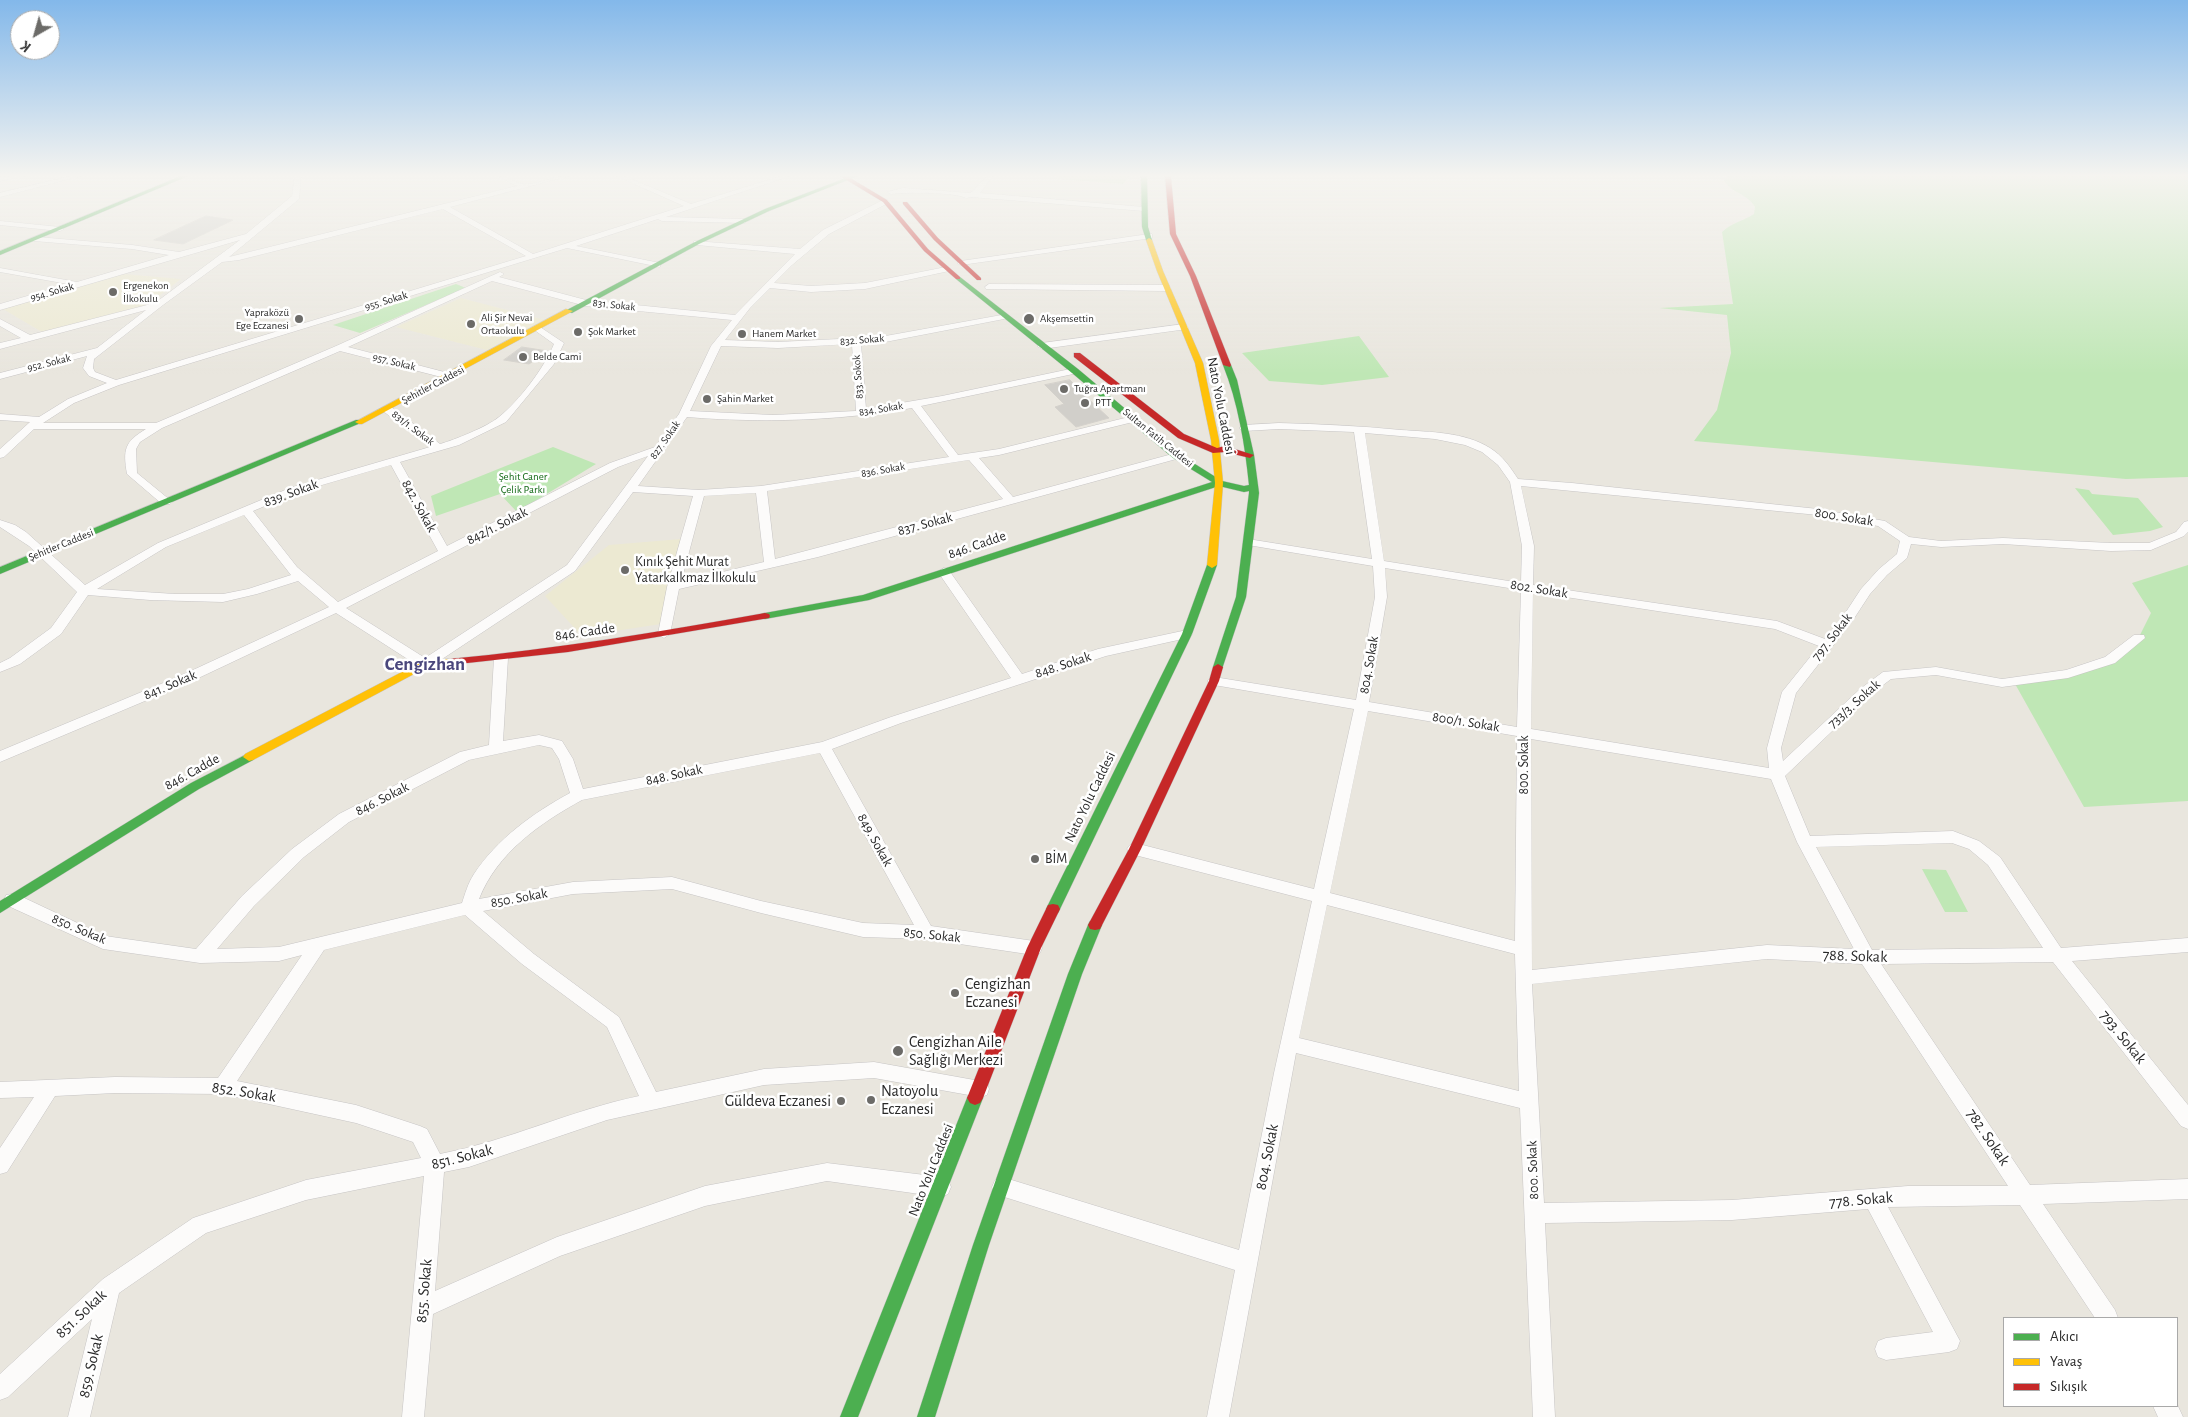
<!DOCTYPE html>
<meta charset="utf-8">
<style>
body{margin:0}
#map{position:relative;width:2188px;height:1417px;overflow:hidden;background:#e9e6de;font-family:"Alegreya Sans",sans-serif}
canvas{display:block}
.legend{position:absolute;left:2003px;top:1317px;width:175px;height:90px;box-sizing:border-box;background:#fff;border:1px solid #a9a9a9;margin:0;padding:6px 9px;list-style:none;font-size:15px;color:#292929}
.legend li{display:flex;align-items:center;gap:10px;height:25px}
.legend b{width:25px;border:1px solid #a9a9a9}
.north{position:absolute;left:10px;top:10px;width:50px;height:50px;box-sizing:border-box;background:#fff;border:1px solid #a9a9a9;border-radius:50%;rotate:218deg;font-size:14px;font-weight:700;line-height:20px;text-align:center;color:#292929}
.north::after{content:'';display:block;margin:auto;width:18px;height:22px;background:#6c6b68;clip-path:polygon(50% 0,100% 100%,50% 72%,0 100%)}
</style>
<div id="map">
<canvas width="2188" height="1417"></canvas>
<ul class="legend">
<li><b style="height:6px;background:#4caf50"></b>Akıcı</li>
<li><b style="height:6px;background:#ffc107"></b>Yavaş</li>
<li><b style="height:6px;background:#c62828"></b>Sıkışık</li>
</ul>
<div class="north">K</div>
</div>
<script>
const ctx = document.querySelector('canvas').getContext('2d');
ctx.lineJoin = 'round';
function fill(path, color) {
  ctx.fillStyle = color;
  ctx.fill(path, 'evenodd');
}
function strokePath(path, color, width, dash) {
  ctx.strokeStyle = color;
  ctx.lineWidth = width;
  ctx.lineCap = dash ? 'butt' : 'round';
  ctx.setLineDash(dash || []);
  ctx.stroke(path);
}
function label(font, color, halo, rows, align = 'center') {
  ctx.font = font + ' "Alegreya Sans",sans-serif';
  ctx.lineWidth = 5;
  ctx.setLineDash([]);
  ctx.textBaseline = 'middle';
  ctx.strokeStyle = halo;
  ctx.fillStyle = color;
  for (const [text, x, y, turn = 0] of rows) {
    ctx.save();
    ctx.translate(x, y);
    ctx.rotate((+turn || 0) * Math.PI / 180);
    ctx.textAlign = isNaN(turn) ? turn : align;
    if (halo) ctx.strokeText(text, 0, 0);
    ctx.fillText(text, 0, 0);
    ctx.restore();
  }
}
fill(new Path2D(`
 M123 274 181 279 147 305 42 332 3 309Z
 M461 298 545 320 487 350 396 327Z
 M681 539 661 624 582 636 545 596 609 545Z`), '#ece9d2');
fill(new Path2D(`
 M1726 176H2188V477L2126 479 1694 441 1717 410 1731 353 1727 315 1659 308 1733 304 1722 232C1731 223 1743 221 1754 214L1755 207C1749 195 1732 193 1724 181Z
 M456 284 466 288 360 333 333 325Z
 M1359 336 1389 377 1322 385 1269 381 1242 353Z
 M553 447 596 464 517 512 500 494 436 516 431 496Z
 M2075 488 2089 490 2092 494 2138 498 2163 527 2150 531 2113 535Z
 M2188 565V801L2084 807 2014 682 2068 674 2110 660 2139 637 2151 613 2132 583Z
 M1922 869 1946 870 1968 912H1945Z`), '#bfe7b5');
fill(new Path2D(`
 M1060 176H1129L1123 184 1057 179Z`), '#c9ebb2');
const building = new Path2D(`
 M206 216 233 220 183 244 154 240Z
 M522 347 548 351 529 364 504 360Z
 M1070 380 1082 393 1109 418 1076 427 1055 407 1064 404 1045 385Z`);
fill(building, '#d1cfca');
strokePath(building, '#d4d1cb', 1);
const street = new Path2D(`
 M10 176H28L0 181V177Z
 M71 176H81L0 197V193Z
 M295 176H301L299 199 229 257 517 186 497 176C507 176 513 182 523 184 533 186 555 175 569 176L450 207 533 254 684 206 616 176H624L691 204 781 176H790L666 217 742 219H745V223L662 221 658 219 576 246 660 263V267L567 248 119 385 74 403 43 423H156L336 346 500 272 504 274 499 277 586 300 735 315 795 254 697 245H694V241L800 249 823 230 885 199 889 201 888 203 829 234 792 265 774 283 811 286 865 283 946 267 950 269 949 271 865 289 811 292 770 288 750 308 725 340 778 342 880 337 1007 314 1008 316 1004 319 880 343 861 344 866 409 942 396 1075 368 1080 371 1078 373 921 406 958 455 999 449 1133 416 1138 419 1137 421 999 455 979 458 1013 497 1176 453 1181 456 1180 458 818 557 679 589 670 634 664 638 658 634 667 587 693 496 633 492 575 571 430 667H420L336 613 190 682 0 762V751L180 676 329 607 298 581 257 594 223 602 150 600 88 595 61 634 20 664 0 672V663L10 658 51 628 77 592 29 546 0 527V520L15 525 26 532 85 585 158 543 290 488 430 447 383 411V407H391L440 444C454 440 487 427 499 417 520 400 544 368 554 344L533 329 540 327 564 343 554 364 506 422 459 445 400 462 447 546 610 463 655 447 679 414 711 346 732 320 586 306 492 281 348 347 452 374V378L449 379 340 351 162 428 140 442 136 449 137 473 170 500 172 502 170 504H162L127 474C123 450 124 442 146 429H34L4 457 0 458V449L30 422 0 420V414L39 417 68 399 107 383 89 376 83 368 87 356 0 379V373L97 348 146 310 0 349V343L21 338 0 326V319L30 335 155 303 240 240 0 310V304L68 284 0 272V268L77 282 169 255 132 249 34 241 33 239 37 237 132 245 179 252 246 234 292 196ZM443 209 526 256 116 380 95 372 93 368 94 359 163 305 222 262 239 260ZM852 344 856 411 773 415 690 411 721 346 778 348ZM912 408 949 457 761 486 699 490 638 486 687 417C763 423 837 421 912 408ZM648 456 567 565 425 658 346 608 618 467ZM969 460 1003 499 775 559 767 491ZM391 465 438 551 338 602 297 567 253 511 298 492ZM756 493 764 562 681 582 704 496ZM244 515 291 575 248 589 223 594H175L97 589 166 547Z
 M987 176H993L980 193 1144 207 1148 209 1144 211 971 197 966 198C954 192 906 192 891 194L887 192 903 188 970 193 973 191Z
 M0 221 60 227 64 229 60 231 0 225Z
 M1149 234H1152V238L961 265 957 263 961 261Z
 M989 284 1167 285 1171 288 1167 291 986 289 985 287Z
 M1184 324 1188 327 1187 329 1042 349 1037 346 1042 343Z
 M1279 423C1320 424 1360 426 1401 430 1430 432 1465 432 1490 448 1503 456 1510 467 1518 479L1572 483 1818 509 1885 521 1909 537 1941 541 2003 538 2111 543H2149L2176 532 2184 522 2188 521V532L2184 536 2151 550 2111 551 2003 544 1941 547 1911 544 1907 558 1887 575 1870 594 1853 620 1796 693 1781 748 1783 761 1860 689 1883 672 1936 667 2002 679 2066 670 2105 657 2134 635H2144L2145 638 2115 663 2068 678 2002 687 1936 675 1891 679 1870 695 1785 776 1810 836 1953 831 1979 841 2000 857 2061 948 2188 938V952L2072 961 2188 1105V1129L2181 1126 2053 962 1881 964 2030 1185 2188 1179V1199L2043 1204 2115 1310 2118 1318H2095L2020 1205 1888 1207 1960 1341 1957 1349 1949 1352 1886 1360 1878 1357 1875 1349 1878 1341 1886 1338 1933 1332 1868 1209 1732 1220 1545 1223 1555 1417H1533L1520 1108 1296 1053 1229 1417H1207L1235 1270 995 1194 992 1187 995 1180 1002 1177 1239 1250 1274 1073 1312 901 1135 855 1130 853 1127 849 1130 845 1135 843 1314 889 1354 709 1214 685 1207 681 1214 677 1356 700 1375 597 1373 566 1248 545 1242 542 1248 539 1372 559 1354 432 1279 429 1244 431 1239 428 1244 425ZM1365 433 1435 439 1465 445 1482 452 1498 465 1510 482 1522 546 1521 583 1384 561ZM1521 486 1818 515 1878 526 1900 541 1897 554 1879 569 1861 589 1844 615 1825 639 1777 621 1533 585 1534 546ZM1385 568 1521 590 1517 727 1369 702 1387 597ZM1533 592 1775 629 1819 646 1782 692 1767 748 1769 768 1531 729ZM1368 711 1517 736 1515 941 1330 893ZM1531 739 1771 779 1797 842 1854 949 1767 945 1532 970ZM1952 843 1969 849 1988 865 2043 948 1872 950 1816 847ZM1327 905 1515 954 1519 1091 1299 1038ZM1767 959 1862 964 2008 1186H1908L1732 1200 1544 1203 1532 984Z
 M944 568 948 569 1022 674 1098 649 1187 630 1193 634 1187 638 1106 656 901 723 832 749 931 926 1034 941 1040 943 1042 948 1040 953 1034 955 926 939 863 937 761 913 672 889 573 894 483 911 534 954 619 1017 656 1092 764 1069 874 1062 980 1081 987 1083 989 1089 987 1095 980 1097 874 1078 764 1085 607 1120 469 1167 444 1172 435 1291 557 1237 705 1186 827 1163 941 1177 948 1180 951 1187 948 1194 941 1197 827 1181 705 1206 560 1256 433 1314 424 1417H402L424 1176 306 1200 206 1233 119 1293 90 1417H68L92 1319 8 1397 0 1400V1374L103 1279 193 1218 306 1180 421 1158 413 1142 356 1123 223 1094 115 1093 55 1096 7 1172 0 1174V1148L34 1097 0 1098V1082L115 1077 218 1078 302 955 279 961 200 963 103 949 6 905 4 900 6 895 12 894 18 895 105 936 196 949 242 896 292 849 339 814 460 752 489 745 494 658 501 654 508 658 503 741 539 735 562 741 573 759 583 789 822 742 891 717 1011 678 938 572ZM539 745 552 748 559 759 570 793C533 813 497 839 474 874 468 883 465 894 462 903L279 947 217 949 254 906 304 857 349 822 469 760ZM820 753 914 925 863 923 761 901 672 877 573 882 479 899C497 853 540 823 582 800ZM465 915 522 964 607 1027 639 1096C571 1110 508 1141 440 1154L427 1129 420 1126 356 1105 237 1081 324 950Z
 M2177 1404 2183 1417H2158L2153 1406Z`);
const fast = new Path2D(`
 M181 176H188L0 255V251Z
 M851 176H858L769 211 699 244 572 313 565 311 695 242 765 209Z
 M1141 176H1147L1148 227 1152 240 1149 242 1146 240 1142 227Z
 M956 277H960L1078 369 1179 454 1222 481 1244 486 1249 485C1245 445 1238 402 1223 365L1227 363 1231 365 1237 380 1254 455 1259 493 1246 597 1222 669 1218 670 1213 667 1236 597 1249 493V491L1244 492 1219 486 869 600 765 619 761 618 760 616 761 614 765 613 863 595 1212 482 1173 458 1072 373 956 279Z
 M356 420H359L363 422 0 574V567Z
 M1212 562 1217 565 1192 634 1060 909 1058 913 1053 914 1048 913 1046 909 1182 634 1207 565Z
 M249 753 255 757 253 760 199 789 0 913V901L191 783Z
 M1095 920 1100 921 1102 925 1082 974 989 1245 935 1417H917L973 1245 1068 974 1088 925 1090 921Z
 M975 1091 980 1093 983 1098 858 1417H840L967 1098 970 1093Z`);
const slow = new Path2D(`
 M1149 238 1152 240 1163 271 1203 363 1219 440 1223 483 1217 565 1212 568 1207 565 1215 483 1211 440 1195 363 1157 271 1146 240Z
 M566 309 573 311 362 424H359L355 422Z
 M449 659 454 662 453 664 427 667 253 760 249 761 243 757 245 754 421 662Z`);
const jam = new Path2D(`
 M840 176H847L887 200 928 249 960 277V279H956L924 251 883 202Z
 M1165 176H1171L1176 234 1196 276 1231 365 1230 367 1223 365 1190 276 1170 234Z
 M903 202H907L938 238 981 278V280H977L934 240 903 204Z
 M1074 353H1080L1184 434 1217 448 1225 446 1254 455 1250 458 1225 452 1213 453 1178 438 1074 357Z
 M765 613 769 614 770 616 769 618 568 652 449 665 444 662 449 659C555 649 660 632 765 613Z
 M1218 664 1223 667 1219 681 1141 849 1100 929 1095 930 1090 929 1088 925 1129 849 1209 681 1213 667Z
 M1053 904 1058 905 1060 909 1041 948 983 1098 980 1103 975 1105 970 1103 967 1098 1027 948 1048 905Z`);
strokePath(street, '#c6c4c4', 1);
strokePath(fast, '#c6c4c4', 1);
strokePath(slow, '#c6c4c4', 1);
strokePath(jam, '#c6c4c4', 1);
fill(street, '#fcfbfa');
fill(fast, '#4caf50');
fill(slow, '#ffc107');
fill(jam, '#c62828');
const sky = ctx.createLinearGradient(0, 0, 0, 374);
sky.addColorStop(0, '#83b8ea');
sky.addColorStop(0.47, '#f5f4f0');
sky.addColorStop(1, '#f5f4f000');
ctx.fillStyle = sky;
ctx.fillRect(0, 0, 2188, 374);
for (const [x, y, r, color] of [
 [113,292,5,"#6c6b68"],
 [299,319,5,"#6c6b68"],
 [1029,319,6,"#6c6b68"],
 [471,324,5,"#6c6b68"],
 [578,332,5,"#6c6b68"],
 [742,334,5,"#6c6b68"],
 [523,357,5,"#6c6b68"],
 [1064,389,5,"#6c6b68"],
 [707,399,5,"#6c6b68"],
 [1085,403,5,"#6c6b68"],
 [625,570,5,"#6c6b68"],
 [1035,859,5,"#6c6b68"],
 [955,993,5,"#6c6b68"],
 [898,1051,6,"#6c6b68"],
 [871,1100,5,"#6c6b68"],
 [841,1101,5,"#6c6b68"]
]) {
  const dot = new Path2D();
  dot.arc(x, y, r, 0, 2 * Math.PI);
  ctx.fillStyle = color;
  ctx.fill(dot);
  strokePath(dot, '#fff', 2);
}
label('11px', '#292929', '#fff', [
 ["Ergenekon",123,286],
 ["İlkokulu",123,299],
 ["Yapraközü",289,313,"right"],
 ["Ege Eczanesi",289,326,"right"],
 ["Ali Şir Nevai",481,318],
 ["Ortaokulu",481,331],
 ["Akşemsettin",1040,319],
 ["Şok Market",588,332],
 ["Hanem Market",752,334],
 ["Belde Cami",533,357],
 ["Tuğra Apartmanı",1074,389],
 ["Şahin Market",717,399],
 ["PTT",1095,403]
], 'left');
label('11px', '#292929', '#fff', [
 ["954. Sokak",52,292,-16],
 ["955. Sokak",386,301,-17],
 ["831. Sokak",614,305,6],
 ["832. Sokak",862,340,-5],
 ["957. Sokak",394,362,14],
 ["952. Sokak",49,363,-14],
 ["833. Sokok",858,377,-94],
 ["Şehitler Caddesi",433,385,-28],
 ["834. Sokak",881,409,-9],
 ["831/1. Sokak",413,428,37],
 ["Sultan Fatih Caddesi",1158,438,39],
 ["827. Sokak",665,440,-55],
 ["836. Sokak",883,470,-10],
 ["Şehitler Caddesi",61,545,-22]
]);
label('11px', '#156a18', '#fff', [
 ["Şehit Caner",523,477],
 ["Çelik Parkı",523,490]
]);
label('14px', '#292929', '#fff', [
 ["Nato Yolu Caddesi",1221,406,79],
 ["839. Sokak",291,493,-20],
 ["842. Sokak",419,506,61],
 ["800. Sokak",1844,517,9],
 ["837. Sokak",925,524,-15],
 ["842/1. Sokak",497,526,-27],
 ["846. Cadde",977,545,-19],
 ["802. Sokak",1539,589,9],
 ["846. Cadde",585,632,-8],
 ["797. Sokak",1832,637,-52],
 ["848. Sokak",1063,665,-18],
 ["804. Sokak",1369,665,-80],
 ["841. Sokak",170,685,-23],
 ["733/3. Sokak",1854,704,-42],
 ["800/1. Sokak",1466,722,9],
 ["800. Sokak",1524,765,-90],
 ["846. Cadde",192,772,-29],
 ["848. Sokak",674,775,-12],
 ["Nato Yolu Caddesi",1090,797,-64],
 ["846. Sokak",382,799,-27],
 ["849. Sokak",875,840,61],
 ["850. Sokak",519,898,-10],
 ["850. Sokak",79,929,23],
 ["850. Sokak",932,935,6],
 ["Nato Yolu Caddesi",931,1170,-68],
 ["800. Sokak",1533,1170,-92]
]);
label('14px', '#292929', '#fff', [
 ["Kınık Şehit Murat",635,562],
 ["Yatarkalkmaz İlkokulu",635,578],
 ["BİM",1045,859]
], 'left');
label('16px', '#292929', '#fff', [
 ["788. Sokak",1855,956,2],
 ["793. Sokak",2123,1037,51],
 ["852. Sokak",244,1092,9],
 ["782. Sokak",1988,1137,56],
 ["851. Sokak",462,1157,-14],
 ["804. Sokak",1267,1157,-79],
 ["778. Sokak",1861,1200,-5],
 ["855. Sokak",424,1291,-85],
 ["851. Sokak",81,1314,-43],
 ["859. Sokak",91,1366,-77]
]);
label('16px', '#292929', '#fff', [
 ["Cengizhan",965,984],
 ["Eczanesi",965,1002],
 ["Cengizhan Aile",909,1042],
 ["Sağlığı Merkezi",909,1060],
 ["Natoyolu",881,1091],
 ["Eczanesi",881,1109],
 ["Güldeva Eczanesi",831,1101,"right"]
], 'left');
label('bold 19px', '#4a477c', '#fff', [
 ["Cengizhan",425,664]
]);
</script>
